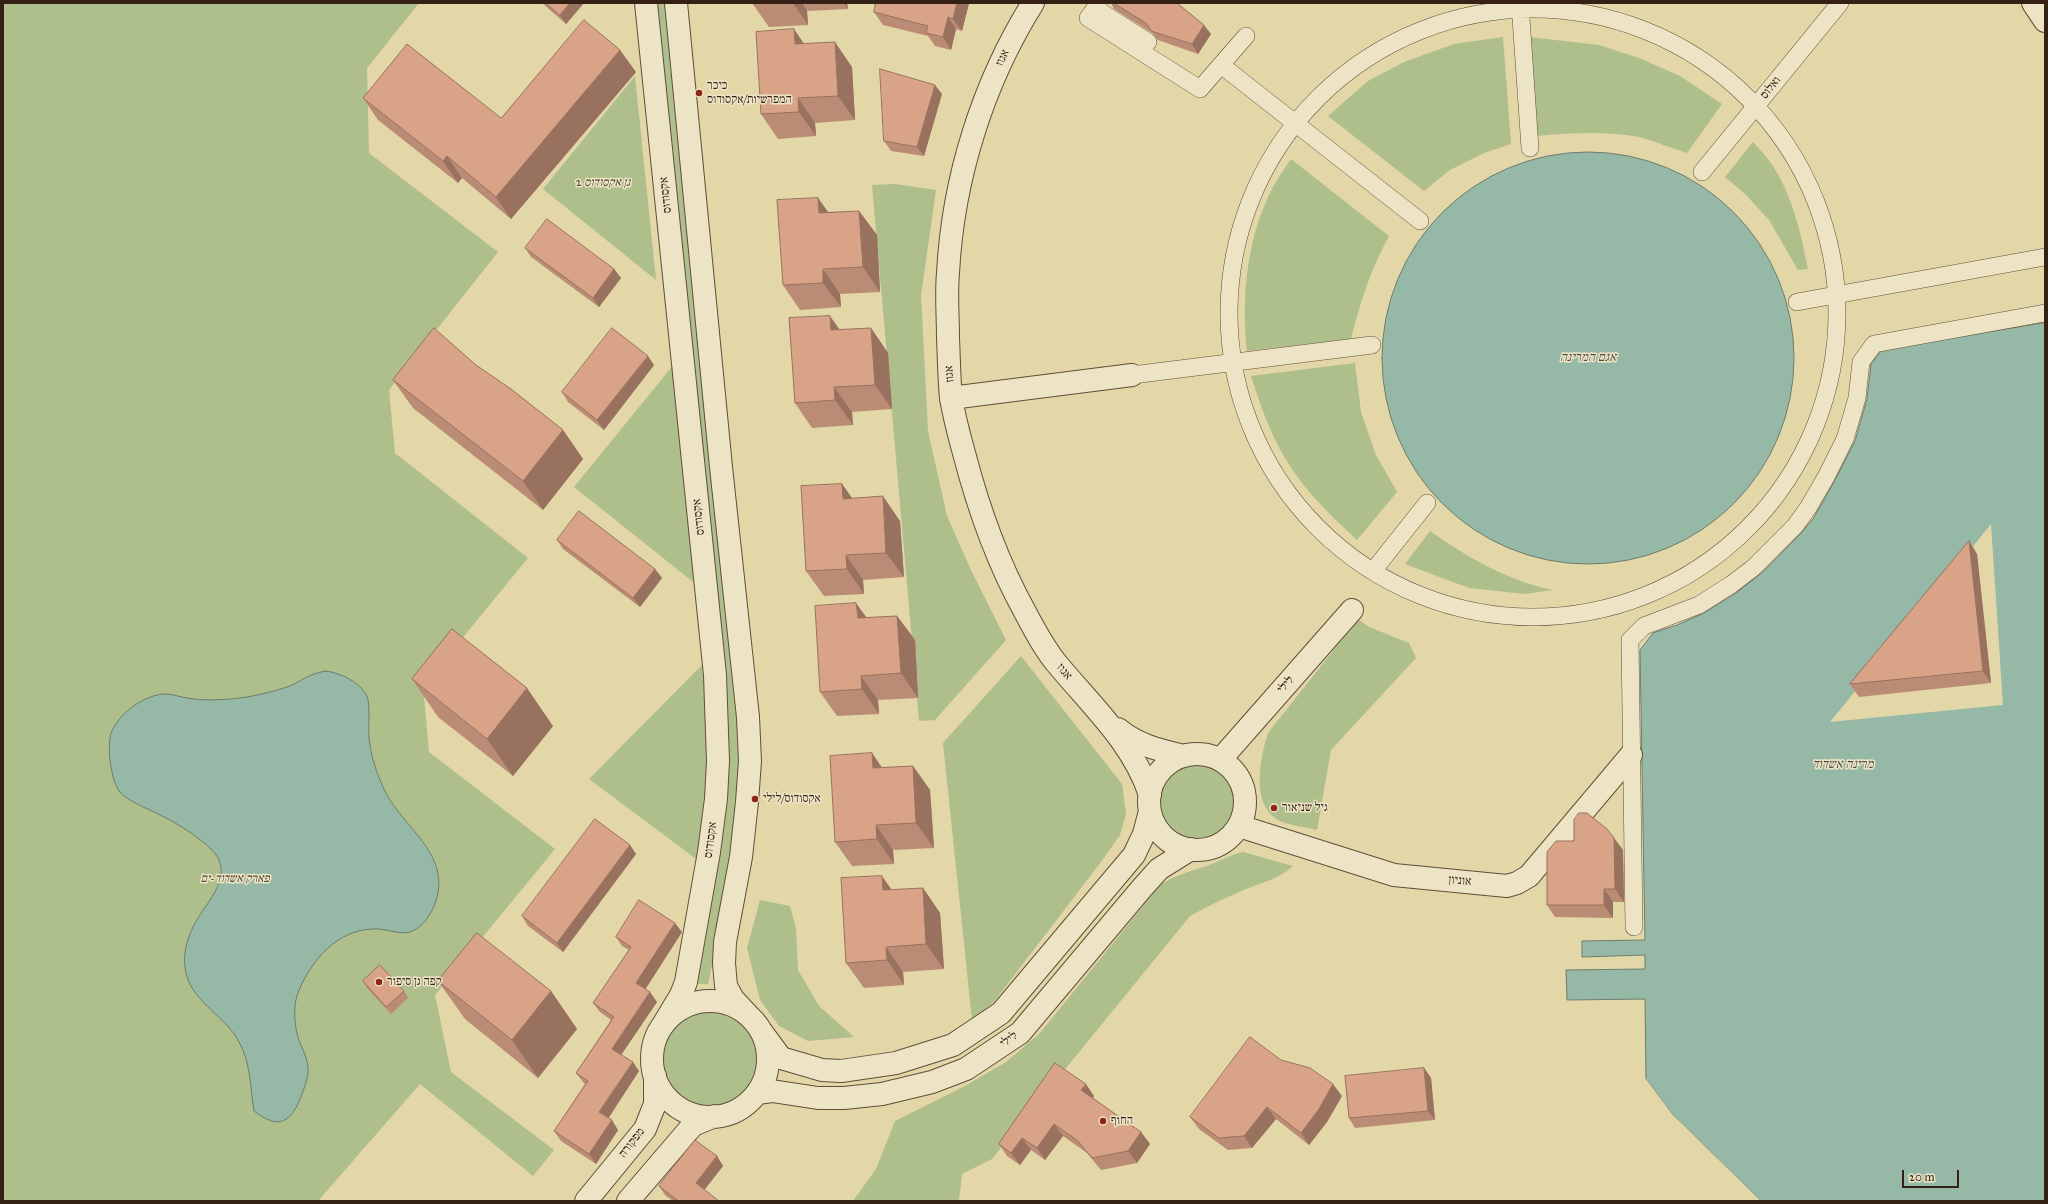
<!DOCTYPE html>
<meta charset="utf-8">
<style>
body{margin:0}
#map{position:relative;width:2048px;height:1204px;overflow:hidden;background:#e3d6a7;font-family:"IM FELL Great Primer",serif}
canvas{display:block}
.frame{position:absolute;inset:0;border:4px solid #342014;pointer-events:none}
.scale{position:absolute;left:1902px;top:1170px;width:57px;height:18px;box-sizing:border-box;border:2px solid #342014;border-top:0;padding-left:5px;font-size:12px;line-height:14px;white-space:nowrap;color:#342014;-webkit-text-stroke:3px #ede4c6;paint-order:stroke}
</style>
<div id="map">
<canvas width="2048" height="1204"></canvas>
<div class="frame"></div>
<div class="scale">20 m</div>
</div>
<script>
const ctx = document.querySelector('canvas').getContext('2d');
ctx.lineJoin = 'round';
function fill(path, color) {
  ctx.fillStyle = color;
  ctx.fill(path, 'evenodd');
}
function strokePath(path, color, width, dash) {
  ctx.strokeStyle = color;
  ctx.lineWidth = width;
  ctx.lineCap = dash ? 'butt' : 'round';
  ctx.setLineDash(dash || []);
  ctx.stroke(path);
}
function label(font, color, halo, rows, align = 'center') {
  ctx.font = font + ' "IM FELL Great Primer","Frank Ruhl Libre",serif';
  ctx.lineWidth = 3;
  ctx.setLineDash([]);
  ctx.textBaseline = 'middle';
  ctx.strokeStyle = halo;
  ctx.fillStyle = color;
  for (const [text, x, y, turn = 0] of rows) {
    ctx.save();
    ctx.translate(x, y);
    ctx.rotate((+turn || 0) * Math.PI / 180);
    ctx.textAlign = isNaN(turn) ? turn : align;
    if (halo) ctx.strokeText(text, 0, 0);
    ctx.fillText(text, 0, 0);
    ctx.restore();
  }
}
fill(new Path2D(`
 M3 3H419L367 68 369 153 498 252 389 390 395 453 528 558 423 686 429 752 555 849 435 995 451 1072 554 1150 533 1176 420 1084 318 1201H3Z
 M652 3H672L736 611 739 746 738 800 717 941 708 984H696L722 800Z
 M1503 37 1511 144 1484 153 1450 170 1424 191 1328 116 1368 81 1404 62 1454 44Z
 M1529 37 1599 45 1639 58 1680 76 1722 104 1687 153C1671 148 1655 141 1639 137 1605 131 1571 133 1537 136Z
 M635 76 656 280 543 189Z
 M1753 142C1759 149 1766 156 1771 163 1792 194 1801 233 1808 269L1798 270 1769 220 1746 195 1725 177Z
 M1291 159 1389 236C1371 269 1360 302 1351 339L1247 351C1241 297 1247 236 1273 187 1278 177 1285 168 1291 159Z
 M895 184 936 190 921 295 928 431 947 516 971 570 1006 640 935 720 919 721 872 185Z
 M675 363 697 585 574 487Z
 M1355 363 1361 412 1376 455 1397 492 1357 540C1331 516 1303 489 1285 458 1270 433 1260 404 1251 376Z
 M1430 531C1467 557 1508 581 1553 590L1525 594 1469 588 1405 564Z
 M1358 619 1369 627 1409 643 1416 658 1331 750 1317 830C1305 827 1291 826 1280 821 1250 806 1260 758 1268 733Z
 M1021 656 1122 784 1126 814 1120 835 1104 858 993 1003 972 1020 943 743Z
 M702 665 711 752 699 861 589 779Z
 M1157 802a40 40 0 1 1 80 0a40 40 0 1 1-80 0Z
 M1243 852 1293 866C1279 879 1263 882 1246 889 1227 897 1208 906 1190 916L992 1159 962 1174 959 1201H853L876 1169 895 1121 965 1086 1006 1062 1040 1033 1160 885C1175 875 1191 871 1207 866 1220 861 1230 855 1243 852Z
 M760 900 790 906 796 928 798 970 819 1006 854 1037 808 1041 779 1026 760 1000 747 948Z
 M662 1059a48 48 0 1 1 96 0a48 48 0 1 1-96 0Z`), '#aebf8c');
const water = new Path2D(`
 M1382 358a206 206 0 1 1 412 0a206 206 0 1 1-412 0Z
 M2045 323V1201H1761L1672 1114 1646 1079 1645 999 1567 1000 1566 970 1645 969V955L1582 957V941L1645 940 1640 650 1653 633 1677 625 1704 613 1736 593 1764 571 1801 533 1813 519 1833 484 1855 441 1867 399 1871 364 1882 350Z
 M326 671C340 673 358 681 366 694 371 701 368 727 369 738 371 756 376 772 384 789 402 828 451 852 436 901 432 913 423 928 410 932 399 935 385 928 373 929 337 930 312 960 299 990 293 1003 294 1023 298 1037 301 1047 307 1056 308 1067 309 1076 305 1086 302 1094 292 1122 279 1131 254 1111 250 1087 251 1062 238 1040 223 1014 189 1000 185 968 183 954 187 939 193 927 202 907 229 884 219 860 213 845 174 821 158 814 146 808 135 804 124 796 114 789 112 772 110 761 109 754 109 740 111 733 119 713 145 694 166 694 173 694 180 697 187 698 203 701 223 700 240 698 255 696 272 692 287 687 303 681 307 674 326 671Z`);
fill(water, '#95b9a6');
strokePath(water, '#6e7c6c', 1);
fill(new Path2D(`
 M1991 524 2003 705 1830 722Z
 M1646 1079 1672 1114 1761 1201 1754 1198 1670 1116 1645 1081Z`), '#e3d6a7');
const pedestrian = new Path2D(`
 M1096 3 1098 4 1088 18 1200 89 1246 36
 M1520 3 1530 148
 M1095 8 1148 42
 M1229 313a304 304 0 1 1 608 0a304 304 0 1 1-608 0Z
 M1221 65 1420 221
 M1702 172 1840 3
 M1797 302 2045 257
 M1132 375 1372 345
 M1373 571 1427 503
 M1634 927 1630 640 1644 626 1699 605 1732 584 1753 568 1795 526 1808 508 1826 477 1845 439 1857 398 1861 362 1874 344 2045 313`);
const minor = new Path2D(`
 M2033 3 2045 21
 M951 398 1132 375
 M1220 760 1352 610
 M1239 826 1394 875 1507 886 1517 883 1529 876 1631 755`);
const tertiary = new Path2D(`
 M646 3 715 675 718 761 716 799 709 852 686 982 681 995 663 1025
 M676 3 721 467 748 717 750 761 747 802 741 857 725 942 724 963 726 986 733 999 747 1014
 M1033 3C983 83 953 178 948 273 946 294 948 316 948 338 949 358 949 378 951 398 954 416 959 435 964 453 978 507 997 561 1024 610 1034 629 1045 650 1058 665 1092 706 1133 743 1150 795
 M1118 729C1137 745 1159 750 1184 756
 M1149 802a48 48 0 1 1 96 0a48 48 0 1 1-96 0Z
 M652 1059a58 58 0 1 1 116 0a58 58 0 1 1-116 0Z
 M761 1031 781 1058 822 1070 841 1071 896 1063 953 1045 1001 1013 1134 855 1144 834 1150 811
 M757 1093 772 1091 818 1098H844L882 1094 932 1082 966 1069 1020 1033 1142 888 1159 869 1191 849
 M586 1201 645 1129 655 1104V1076
 M628 1201 693 1125 715 1116`);
strokePath(pedestrian, '#604e39', 18);
strokePath(minor, '#604e39', 24);
strokePath(tertiary, '#604e39', 24);
strokePath(pedestrian, '#ede4c6', 17);
strokePath(minor, '#ede4c6', 22);
strokePath(tertiary, '#ede4c6', 22);
fill(new Path2D(`
 M542 3H584L566 24Z
 M752 3H847L848 9 807 11 808 25 769 27Z
 M873 3H969L962 31 956 29 951 50 935 46 928 36 883 25 874 12 876 7Z
 M1111 3H1177L1211 34 1198 54 1158 40 1152 33 1114 9Z
 M804 44 852 67 855 120 815 123 816 136 778 139 761 114Z
 M636 72 511 219 462 178 458 183 378 120 363 98 501 118Z
 M942 94 924 156 891 151 884 141Z
 M818 198 828 212 859 211 877 235 880 292 840 294 841 307 800 310 783 285Z
 M525 248 614 269 621 278 599 307 531 257Z
 M871 328 888 353 892 409 852 412 853 425 812 428 795 403 840 330Z
 M476 365 563 430 583 459 543 510 413 408 393 380Z
 M654 365 604 430 568 402 562 392Z
 M842 484 852 498 900 521 904 577 863 580 864 594 824 596 806 571Z
 M557 540 655 569 662 578 640 607 563 549Z
 M1969 541 1977 554 1991 683 1859 697 1850 684Z
 M897 616 915 640 918 698 878 700 879 714 837 716 820 692 867 618Z
 M412 679 553 726 513 776 438 717Z
 M872 753 882 768 913 766 930 790 934 848 893 850 894 864 852 866 835 842Z
 M1614 838 1623 850 1624 902H1613V918L1555 917 1547 905 1574 841Z
 M630 845 636 854 563 952 528 926 522 916Z
 M923 888 940 913 944 969 903 972 904 985 864 988 846 963 892 890Z
 M682 932 645 989 657 1002 621 1055 639 1071 608 1118 618 1130 596 1164 561 1141 554 1131 585 1084 583 1082 576 1073 611 1020 600 1012 593 1003 629 950 622 946 616 937Z
 M363 981 404 991 408 998 391 1014 367 988Z
 M438 981 551 991 577 1029 538 1078 465 1019Z
 M1281 1060 1342 1096 1327 1122 1309 1145 1276 1119 1252 1148 1228 1150 1199 1129 1190 1117Z
 M1424 1068 1431 1078 1435 1120 1355 1128 1349 1118Z
 M1094 1096 1093 1098 1141 1132 1150 1144 1137 1163 1101 1170 1087 1153 1063 1136 1045 1160 1031 1150 1020 1165 1007 1156 999 1144Z
 M717 1156 723 1166 704 1190 719 1201H673L665 1195 659 1186Z`), '#bb8c75');
fill(new Path2D(`
 M570 3H584L566 24 560 15Z
 M793 3H802L807 11 808 25Z
 M844 3H847L848 9Z
 M957 3H969L962 31 953 19Z
 M948 17 956 29 951 50 943 37Z
 M1204 25 1211 34 1198 54 1192 44Z
 M794 29 811 54 795 44Z
 M835 42 852 67 855 120 838 96Z
 M620 50 636 72 511 219 496 197Z
 M935 85 942 94 924 156 917 147Z
 M798 98 815 123 816 136 799 112Z
 M447 156 462 178 458 183 443 161Z
 M818 198 836 223 819 213Z
 M859 211 877 235 880 292 863 267Z
 M614 269 621 278 599 307 593 298Z
 M823 269 840 294 841 307 823 283Z
 M830 316 847 340 831 330Z
 M871 328 888 353 892 409 875 385Z
 M648 356 654 365 604 430 597 420Z
 M834 387 852 412 853 425 835 400Z
 M563 430 583 459 543 510 523 481Z
 M842 484 859 508 843 499Z
 M883 496 900 521 904 577 886 553Z
 M1969 541 1977 554 1991 683 1983 671Z
 M846 555 863 580 864 594 847 569Z
 M655 569 662 578 640 607 633 598Z
 M856 603 874 628 858 618Z
 M897 616 915 640 918 698 901 673Z
 M861 676 878 700 879 714 862 689Z
 M527 688 553 726 513 776 487 739Z
 M872 753 889 778 873 768Z
 M913 766 930 790 934 848 916 823Z
 M876 825 893 850 894 864 877 839Z
 M1614 838 1623 850 1624 902 1615 889Z
 M630 845 636 854 563 952 557 943Z
 M882 876 899 900 883 890Z
 M923 888 940 913 944 969 926 944Z
 M1604 889 1613 902V918L1604 905Z
 M675 923 682 932 643 993 636 983Z
 M886 947 903 972 904 985 887 960Z
 M551 991 577 1029 538 1078 512 1040Z
 M650 992 657 1002 619 1058 612 1049Z
 M633 1062 639 1071 606 1122 599 1112Z
 M1424 1068 1431 1078 1435 1120 1428 1111Z
 M1086 1084 1094 1096 1090 1103 1081 1090Z
 M1333 1084 1342 1096 1327 1122 1309 1145 1301 1133Z
 M1267 1107 1276 1119 1252 1148 1244 1136Z
 M612 1120 618 1130 596 1164 589 1154Z
 M1054 1124 1063 1136 1045 1160 1037 1148Z
 M1141 1132 1150 1144 1137 1163 1128 1151Z
 M1022 1138 1031 1150 1020 1165 1011 1153Z
 M717 1156 723 1166 702 1193 696 1183Z`), '#98725f');
const building = new Path2D(`
 M546 3H570L560 15Z
 M876 3H957L953 19 948 17 943 37 926 33 928 26 874 12Z
 M1114 3H1177L1204 25 1192 44 1151 31 1147 24Z
 M584 20 620 50 496 197 447 156 443 161 363 98 407 44 501 118Z
 M794 29 795 44 835 42 838 96 798 98 799 112 761 114 756 32Z
 M880 69 935 85 917 147 884 141Z
 M818 198 819 213 859 211 863 267 823 269V283L783 285 777 200Z
 M547 219 614 269 593 298 525 248Z
 M830 316 831 330 871 328 875 385 834 387 835 400 795 403 789 318Z
 M434 328 476 365 511 389 563 430 523 481 393 380Z
 M612 328 648 356 597 420 562 392Z
 M842 484 843 499 883 496 886 553 846 555 847 569 806 571 801 486Z
 M579 511 655 569 633 598 557 540Z
 M1969 541 1983 671 1850 684Z
 M856 603 858 618 897 616 901 673 861 676 862 689 820 692 815 606Z
 M452 629 527 688 487 739 412 679Z
 M872 753 873 768 913 766 916 823 876 825 877 839 835 842 830 756Z
 M1579 813H1587L1607 829 1614 838 1615 889H1604V905H1547V852L1556 841H1574V820Z
 M595 819 630 845 557 943 522 916Z
 M882 876 883 890 923 888 926 944 886 947 887 960 846 963 841 878Z
 M639 900 675 923 636 983 650 992 612 1049 633 1062 599 1112 612 1120 589 1154 554 1131 588 1081 576 1073 614 1017 593 1003 631 947 616 937Z
 M477 933 551 991 512 1040 438 981Z
 M380 965 404 991 386 1007 363 981Z
 M1250 1037 1281 1060 1310 1068 1333 1084 1319 1109 1301 1133 1267 1107 1244 1136 1219 1138 1190 1117Z
 M1055 1063 1086 1084 1081 1090 1141 1132 1128 1151 1092 1158 1078 1141 1054 1124 1037 1148 1022 1138 1011 1153 999 1144Z
 M1424 1068 1428 1111 1349 1118 1345 1076Z
 M695 1140 717 1156 696 1183 719 1201H676L677 1200 659 1186Z`);
fill(building, '#d9a388');
strokePath(building, '#98725f', 1);
for (const [x, y, r, color] of [
 [699,93,4,"#8f2418"],
 [755,799,4,"#8f2418"],
 [1274,808,4,"#8f2418"],
 [379,982,4,"#8f2418"],
 [1103,1121,4,"#8f2418"]
]) {
  const dot = new Path2D();
  dot.arc(x, y, r, 0, 2 * Math.PI);
  ctx.fillStyle = color;
  ctx.fill(dot);
  strokePath(dot, '#ede4c6', 1.5);
}
label('12px', '#342014', '#ede4c6', [
 ["אגוז",1003,58,-64],
 ["ואלוס",1771,88,-51],
 ["אקסודוס",666,195,-96],
 ["אגוז",950,374,-93],
 ["אקסודוס",699,517,-96],
 ["אגוז",1064,672,49],
 ["לילי",1286,685,-49],
 ["אקסודוס",711,840,-82],
 ["אוניון",1460,881,5],
 ["לילי",1009,1040,-36],
 ["מפקורה",632,1143,-52]
]);
label('12px', '#342014', '#ede4c6', [
 ["כיכר",707,86],
 ["המפרשיות/אקסודוס",707,100],
 ["אקסודוס/לילי",763,799],
 ["גיל שניאור",1282,808],
 ["קפה גן סיפור",387,982],
 ["החוף",1111,1121]
], 'left');
label('italic 12px', '#524832', '#ede4c6', [
 ["גן אקסודוס 2",603,183],
 ["פארק אשדוד-ים",235,879]
]);
label('italic 13px', '#514e40', '#ede4c6', [
 ["אגם המרינה",1588,358],
 ["מרינה אשדוד",1843,765]
]);
</script>
